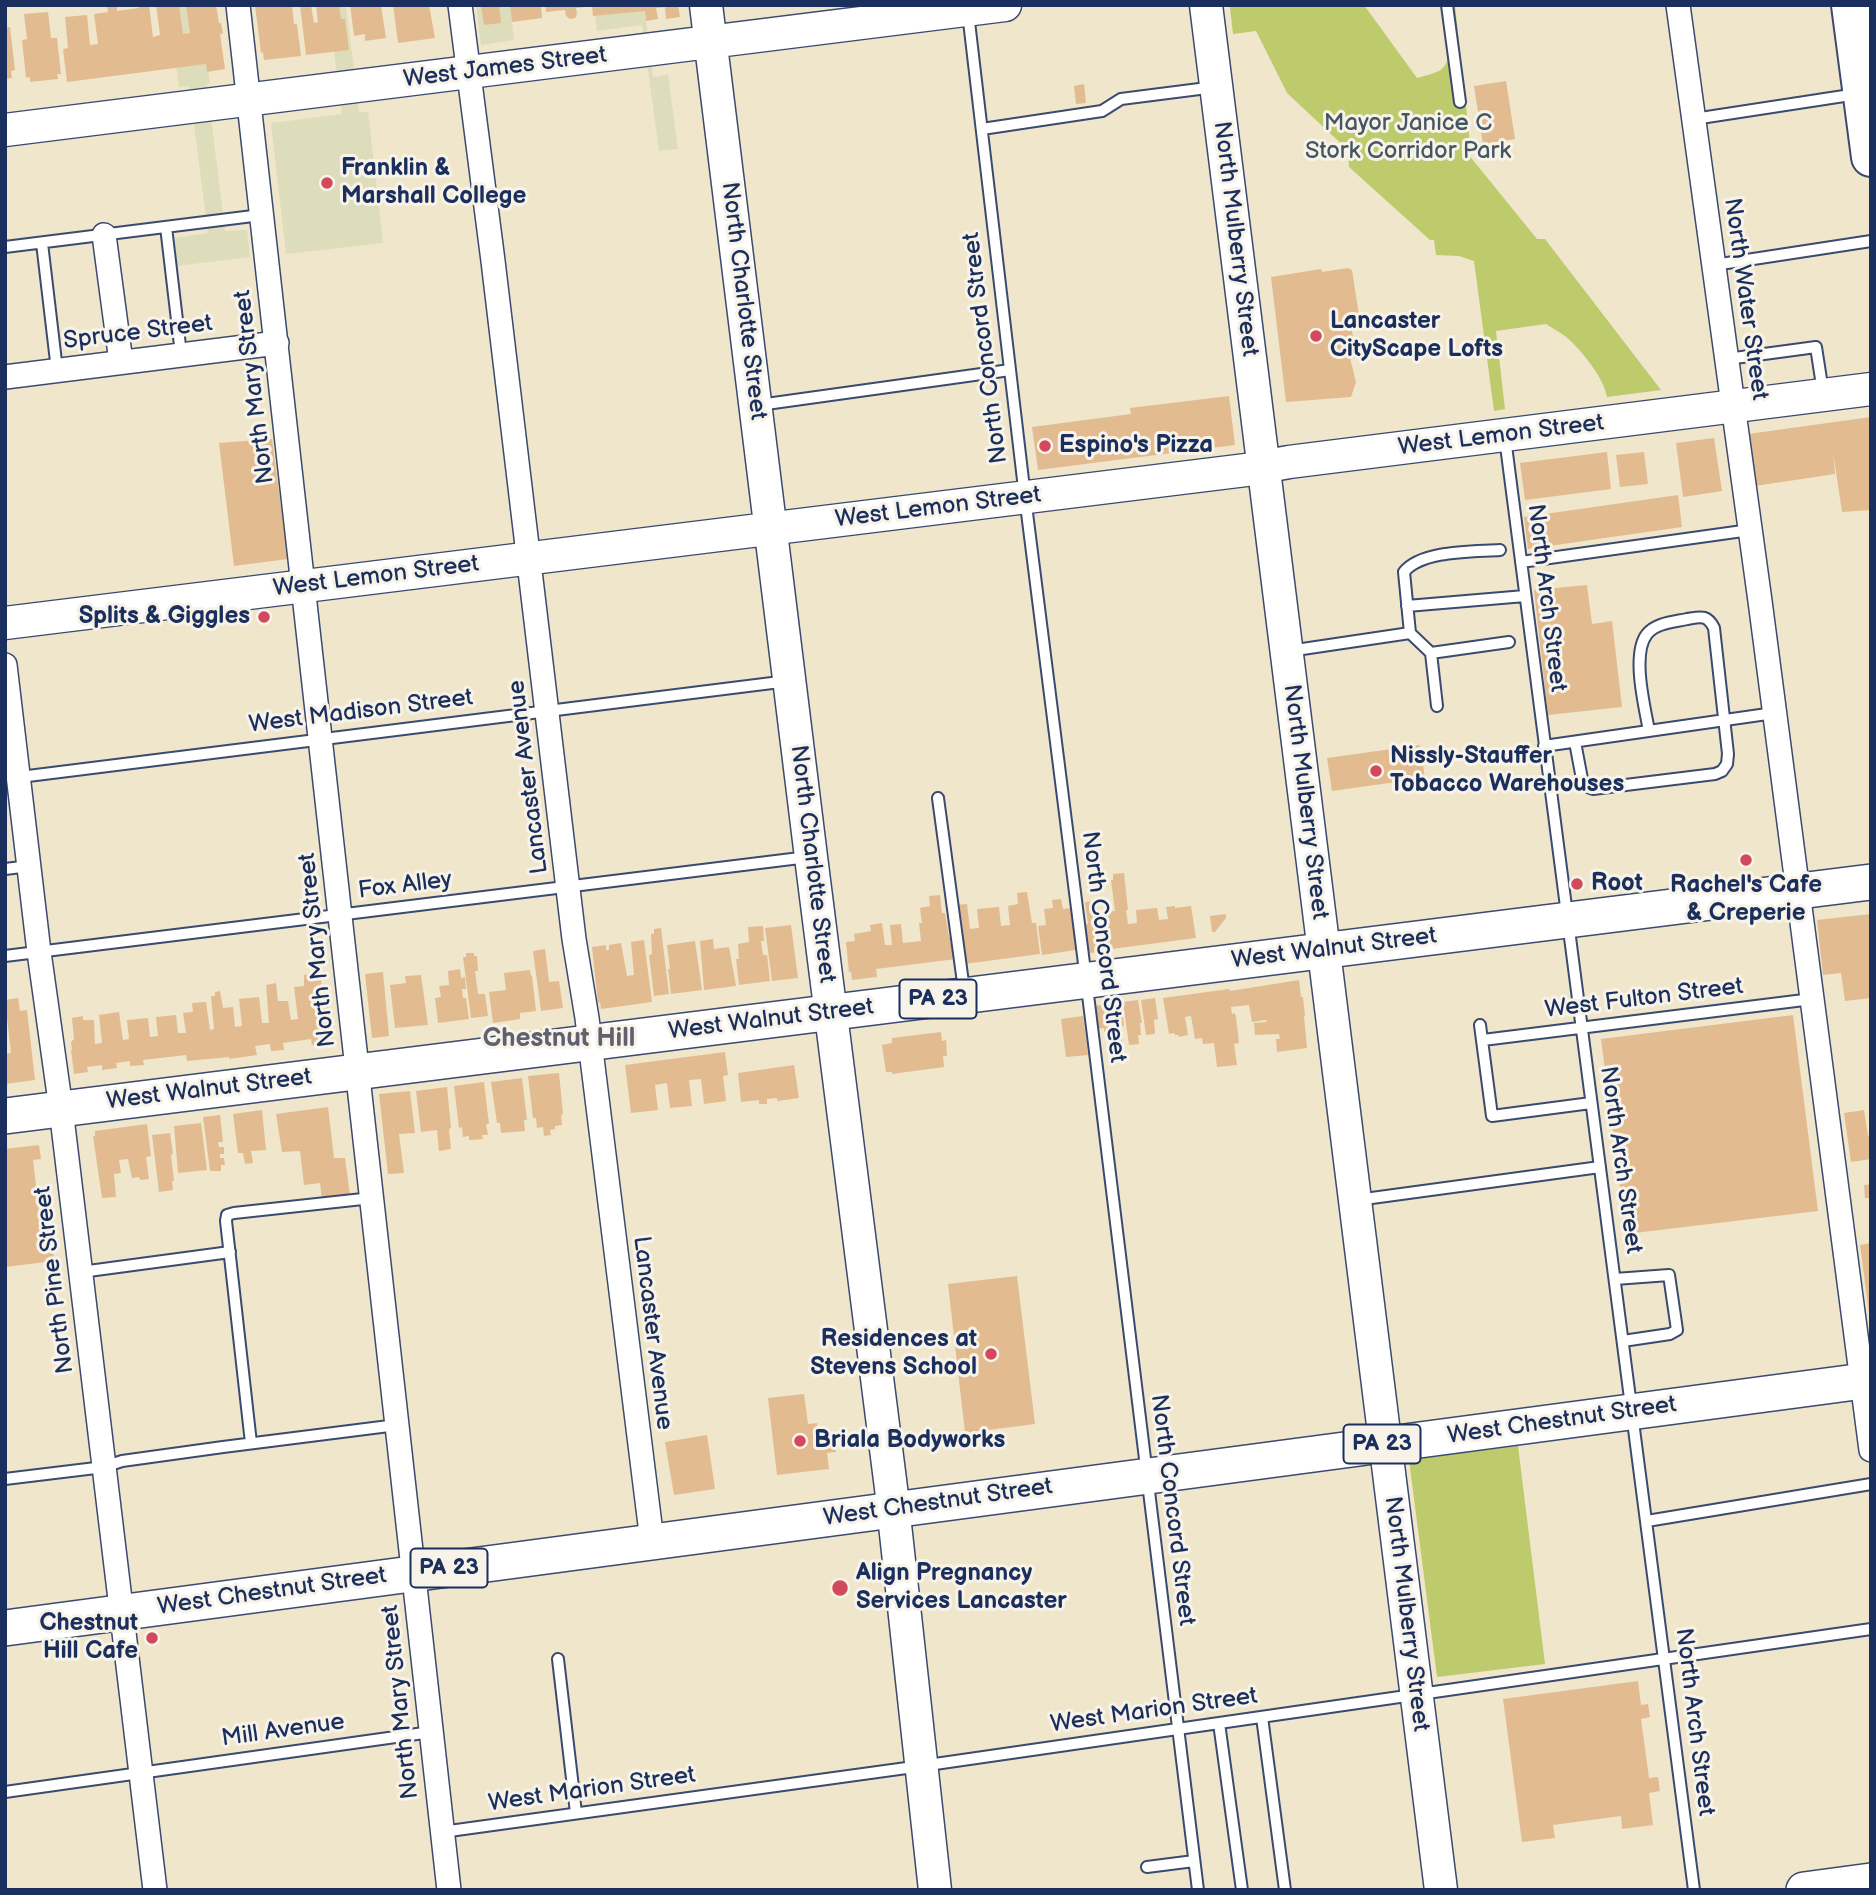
<!DOCTYPE html>
<style>
body{margin:0}
#map{position:relative;width:1876px;height:1895px;overflow:hidden;background:#efe6cc;font-family:"Balsamiq Sans",sans-serif}
canvas{display:block}
.frame{position:absolute;inset:0;border:7px solid #1b2f5e;pointer-events:none}
</style>
<div id="map">
<canvas width="1876" height="1895"></canvas>
<div class="frame"></div>
</div>
<script>
const ctx = document.querySelector('canvas').getContext('2d');
ctx.lineJoin = 'round';
function fill(path, color) {
  ctx.fillStyle = color;
  ctx.fill(path, 'evenodd');
}
function strokePath(path, color, width, dash) {
  ctx.strokeStyle = color;
  ctx.lineWidth = width;
  ctx.lineCap = dash ? 'butt' : 'round';
  ctx.setLineDash(dash || []);
  ctx.stroke(path);
}
function label(font, color, halo, rows, align = 'center') {
  ctx.font = font + ' "Balsamiq Sans",sans-serif';
  ctx.lineWidth = 6;
  ctx.setLineDash([]);
  ctx.textBaseline = 'middle';
  ctx.strokeStyle = halo;
  ctx.fillStyle = color;
  for (const [text, x, y, turn = 0] of rows) {
    ctx.save();
    ctx.translate(x, y);
    ctx.rotate((+turn || 0) * Math.PI / 180);
    ctx.textAlign = isNaN(turn) ? turn : align;
    if (halo) ctx.strokeText(text, 0, 0);
    ctx.fillText(text, 0, 0);
    ctx.restore();
  }
}
fill(new Path2D(`
 M168 5H199L210 83 207 84 225 231 247 230 250 257 177 266 174 238 208 233 189 86 179 87Z
 M328 5H346L359 112H368L383 243 286 254 271 123 342 114Z
 M476 5H510L514 40 481 45Z
 M594 5H644L653 77 668 75 678 149 659 151 642 25 597 31Z`), '#deddbb');
fill(new Path2D(`
 M1231 5H1364L1417 78C1424 76 1433 74 1439 71 1458 60 1446 23 1443 5H1455L1470 143 1468 154 1537 239H1545L1661 390 1607 397C1604 378 1580 348 1565 336 1559 332 1552 328 1546 324L1496 331 1505 409 1494 411 1474 261 1459 256 1436 255 1434 240H1430L1349 167 1348 150 1287 93 1256 31 1233 34 1230 8Z
 M1518 1446 1545 1664 1437 1677 1409 1460Z`), '#bdcb6d');
fill(new Path2D(`
 M107 5H117V11L139 8 138 5H149L153 37 160 35 156 5H179L183 34 190 33 186 5H216L219 23H221L223 34H220L225 69 207 72 206 64 67 82 63 49 68 48 65 17 87 15 90 45 98 44 94 14 108 12Z
 M255 5H292L294 24H297L301 56 264 60 263 52 261 53Z
 M300 5H311L314 23 318 22 316 5H339L341 19H345L349 50 306 55Z
 M350 5H381L386 38 365 41V34L354 36Z
 M393 5H429L435 38 398 43Z
 M481 5H499L501 23 484 25Z
 M510 5H541L542 18 512 22Z
 M545 5H586V7L576 8 577 14 575 18 570 19 566 16 565 10 546 12Z
 M592 5H678L680 17 666 19 665 7 656 8 658 19 646 21 645 11 593 16Z
 M48 12 51 38H57L61 74H57L58 79 30 82V77L26 78 22 40 27 39 24 14Z
 M10 27 15 70 11 71 12 78 5 79V28Z
 M1506 81 1515 139 1483 144 1474 86Z
 M1084 84 1086 103 1076 104 1074 86Z
 M1348 268 1352 270 1359 315 1349 316 1357 357 1350 358 1356 382 1351 397 1286 402 1271 277 1321 269 1322 272Z
 M1229 396 1235 445 1038 470 1032 427 1131 414 1130 408Z
 M1871 417V510L1842 512 1833 452 1835 474 1755 486 1748 434Z
 M1714 438 1722 491 1683 497 1676 443Z
 M272 439 288 559 234 566 219 443Z
 M1607 452 1611 489 1525 500 1520 463Z
 M1644 452 1648 484 1620 487 1616 455Z
 M1678 495 1682 527 1528 549 1524 517Z
 M1587 585 1592 624 1612 621 1622 707 1548 715 1534 590Z
 M1420 745 1425 778 1332 791 1327 758Z
 M1124 873 1128 910H1126L1128 924 1137 923 1136 910 1157 908 1159 920 1168 919 1166 907 1175 906V908L1191 906 1196 938 1104 950 1102 927 1108 926 1106 911H1115L1111 880H1113V874Z
 M1027 892 1032 923H1036L1040 954 964 964 956 905 967 904 970 929 979 928 977 909 999 907 1001 926 1010 925 1008 906 1018 904 1017 893Z
 M940 895 942 913H945L949 937H954L956 959 876 969 877 977 852 980 851 972H849L846 942 855 941 854 934 871 931 870 925 882 923 885 945H892L890 925 901 924 903 943 921 941 919 923H922L920 908 930 906 929 896Z
 M1061 899 1063 909 1071 908 1076 950 1042 955 1038 926 1046 925 1044 909 1053 908 1052 900Z
 M1097 901 1102 952 1089 953 1084 924H1088L1085 902Z
 M1226 914V918L1215 932H1212L1210 916Z
 M1871 914V998L1845 1001 1841 973 1823 975 1817 920Z
 M791 925 798 978 772 981 765 928Z
 M763 926 764 941H761L763 955H767L770 981 739 985 736 959H739L738 944 749 942 748 927Z
 M661 928 669 994 654 996 649 955 652 954 651 934H654V929Z
 M713 939 714 949 729 947 736 986 704 990 700 941Z
 M644 940 652 1002 601 1009 600 1002 598 1003 592 947 606 945V950H609V945L621 943 627 976 634 975 631 942Z
 M695 941 702 990 671 994 668 969H670L667 945Z
 M545 949 549 982 559 981 563 1008 541 1011 533 951Z
 M466 953H474V956H477L478 971H475L478 994H485L488 1016 471 1018 463 957H466Z
 M460 969 461 978 465 977 466 989H462L463 998H466L469 1019 438 1023 435 998 441 997 439 986 449 985 448 971Z
 M530 970 531 976H532L536 1011 520 1013V1019L493 1023 489 992 506 990 504 973Z
 M383 972 389 1036 372 1038 365 974Z
 M320 973 324 1004H328L333 1043 312 1045 311 1039 283 1043 284 1050 271 1051 270 1044 255 1046 257 1055 229 1059V1057L187 1061 186 1055 143 1060 144 1065 130 1066V1061L116 1063 117 1068 102 1070V1065L87 1067 88 1072 74 1074 71 1050H72L71 1042 74 1039 72 1018 83 1016V1020H94L95 1044 102 1043 99 1015 119 1012 123 1040 129 1039 127 1020 148 1018 150 1037 158 1036 156 1017 176 1015 178 1033H186L183 1013 193 1012 192 1003 206 1002 210 1030 214 1029 211 996H215V992L220 991 223 1008 233 1007 235 1027 242 1026 239 999 259 997 262 1023H269L266 985 276 983 278 1001H288L291 1020 298 1019 294 987 304 986V975Z
 M421 975 428 1025 395 1028 390 985 406 983 405 976Z
 M1299 980 1301 997H1303L1305 1016H1304L1307 1048 1277 1052 1276 1039H1280L1279 1034 1255 1035 1254 1023 1267 1022 1266 1020 1252 1022 1249 1005 1231 1007 1232 1014 1235 1013 1236 1017 1239 1043 1234 1044 1237 1065 1217 1067 1214 1043 1203 1044 1202 1038 1195 1039 1191 1016 1185 1017 1188 1035 1179 1037V1035H1175L1174 1033 1169 1034 1163 998 1229 989 1230 991Z
 M18 998 20 1011 27 1010 35 1080 5 1084V1054L11 1053 5 1000Z
 M1155 998 1158 1019 1154 1020 1155 1034 1146 1035 1141 1000Z
 M1138 1000 1142 1023H1140L1141 1035H1138L1139 1044 1129 1045 1123 1002Z
 M1121 1002 1124 1026H1120L1123 1047 1114 1048 1111 1031 1104 1032V1028L1097 1029 1094 1006Z
 M1793 1015 1818 1211 1626 1234 1601 1039Z
 M1083 1016 1088 1055 1066 1057 1061 1019Z
 M941 1032 942 1041 946 1040 947 1056H943L944 1067 892 1074V1072H886L882 1045 892 1043V1038Z
 M725 1052 728 1075 723 1076 726 1101 704 1104 701 1079 689 1080 692 1106 670 1108 667 1083 655 1085 658 1110 631 1113 625 1065Z
 M794 1065 799 1098 777 1101V1098L767 1099V1104H759V1100L741 1102 738 1073Z
 M559 1073 563 1114 561 1115 562 1125 555 1126V1129L550 1130 551 1135 544 1136 543 1127 537 1128 536 1118H533L528 1076Z
 M522 1078 527 1120H524L525 1131 501 1133 500 1123H497L491 1082Z
 M484 1082 489 1124H486L488 1135H482L483 1139 469 1140V1136L463 1137 462 1127 459 1128 454 1086Z
 M447 1087 451 1128 449 1129 451 1149 439 1151 437 1130 421 1132 416 1091Z
 M410 1091 415 1133 399 1134 404 1173 388 1174 379 1094Z
 M328 1107 334 1158H345L350 1195 322 1199 320 1183 304 1185 300 1151 282 1152 276 1114Z
 M262 1110 266 1150 251 1151 253 1163 245 1164 243 1153H238L233 1114Z
 M1864 1110 1868 1136H1871V1159L1851 1162 1844 1113Z
 M220 1115 223 1142H218L219 1147H224V1154H220V1158H224L225 1165H221V1171H210L203 1117Z
 M201 1123 207 1170 178 1173 174 1126Z
 M147 1124 151 1156 146 1157 149 1179 140 1180 139 1177 132 1178 128 1159 119 1160 121 1173 114 1174 116 1197 102 1198 93 1136H95V1131Z
 M170 1133 173 1154 171 1155 174 1181H172L173 1190 159 1192 152 1135Z
 M39 1145 41 1159 33 1160 41 1226 51 1225 54 1261 5 1267V1149Z
 M1871 1184V1198H1865L1864 1185Z
 M1871 1243V1312L1869 1313 1860 1245Z
 M1017 1276 1035 1424 965 1433 948 1284Z
 M804 1394 808 1424 817 1423 818 1435 834 1433 836 1452 827 1453 829 1469 777 1475 768 1398Z
 M707 1435 715 1489 674 1495 665 1442Z
 M1638 1681 1641 1705 1648 1704 1650 1717 1641 1719 1649 1778 1658 1777 1660 1791 1649 1793 1653 1825 1622 1829 1621 1816 1553 1825 1555 1838 1522 1842 1503 1699Z`), '#e2bc90');
const lane = new Path2D(`
 M1447 5 1460 102
 M968 13 1025 497 1089 1003 1198 1890
 M1694 119 1857 94
 M982 129 1102 111 1121 99 1215 87
 M166 227 181 354
 M42 243 57 370
 M5 247 261 215
 M1714 265 1871 241
 M1727 359 1816 347 1823 392
 M759 405 1010 370
 M1505 438C1567 922 1632 1406 1694 1890
 M1521 562 1750 530
 M1407 606 1525 596
 M1410 633 1431 653 1437 706
 M1289 651 1410 633 1404 572C1422 550 1473 552 1500 550
 M1431 653 1509 642
 M1575 742 1582 779 1585 786 1593 789 1715 774 1722 771 1727 764 1728 754 1714 628C1707 614 1700 617 1687 619 1673 622 1656 623 1647 634 1631 654 1645 708 1649 731
 M1544 746 1774 713
 M20 777 788 681
 M938 798 964 990
 M5 869 30 866
 M5 956 808 857
 M1480 1025 1492 1116 1591 1103
 M1483 1040 1812 999
 M1357 1200 1600 1167
 M81 1272 230 1252
 M1615 1279 1669 1275 1677 1330 1670 1334 1623 1341
 M251 1443 226 1221 227 1215 234 1213 372 1198
 M5 1479 104 1467 122 1461 223 1447 397 1425
 M1647 1521 1871 1484
 M558 1659 576 1813
 M1262 1717 1285 1890
 M1219 1723 1242 1890
 M5 1792 431 1732
 M442 1832 921 1766 1871 1629
 M1147 1867 1194 1861`);
const street = new Path2D(`
 M238 5 449 1890
 M460 5 493 261 574 939 587 1018 652 1541
 M1678 5 1760 601 1871 1450
 M104 235 121 362
 M5 377 277 343
 M5 665 39 952 61 1109 155 1890`);
const secondary = new Path2D(`
 M706 5 811 857 891 1488 935 1890
 M1206 5 1441 1890
 M5 130 1005 5
 M5 623 1246 470 1289 462 1871 389`);
const primary = new Path2D(`
 M5 1116 1871 882
 M5 1628 1871 1380
 M1804 1890 1871 1881`);
const highway = new Path2D(`
 M1851 5 1871 157`);
strokePath(lane, '#3b4a6e', 14);
strokePath(street, '#3b4a6e', 26);
strokePath(secondary, '#3b4a6e', 35);
strokePath(primary, '#3b4a6e', 38);
strokePath(highway, '#3b4a6e', 42);
strokePath(lane, '#fff', 10);
strokePath(street, '#fff', 23);
strokePath(secondary, '#fff', 32);
strokePath(primary, '#fff', 35);
strokePath(highway, '#fff', 38);
for (const [x, y, r, color] of [
 [327,183,7,"#d1495b"],
 [1316,336,7,"#d1495b"],
 [1045,446,7,"#d1495b"],
 [264,617,7,"#d1495b"],
 [1376,771,7,"#d1495b"],
 [1746,860,7,"#d1495b"],
 [1577,884,7,"#d1495b"],
 [991,1354,7,"#d1495b"],
 [800,1441,7,"#d1495b"],
 [840,1588,9,"#d1495b"],
 [152,1638,7,"#d1495b"]
]) {
  const dot = new Path2D();
  dot.arc(x, y, r, 0, 2 * Math.PI);
  ctx.fillStyle = color;
  ctx.fill(dot);
  strokePath(dot, '#f7f3e8', 2.5);
}
for (const [x, y, w] of [
 [938,999,77],
 [1382,1444,77],
 [449,1568,77]
]) {
  const box = new Path2D();
  box.roundRect(x - w / 2, y - 19.5, w, 39, 5);
  ctx.fillStyle = '#f7f3e8';
  ctx.fill(box);
  strokePath(box, '#1b2f5e', 2);
}
label('bold 23px', '#1b2f5e', null, [
 ["PA 23",938,999],
 ["PA 23",1382,1444],
 ["PA 23",449,1568]
]);
label('24px', '#1b2f5e', '#f7f3e8', [
 ["West James Street",505,68,-7],
 ["North Mulberry Street",1235,239,83],
 ["North Water Street",1745,299,82],
 ["North Charlotte Street",743,301,83],
 ["Spruce Street",138,333,-7],
 ["North Concord Street",986,348,-97],
 ["North Mary Street",255,387,-97],
 ["West Lemon Street",1501,436,-7],
 ["West Lemon Street",938,508,-7],
 ["West Lemon Street",376,577,-7],
 ["North Arch Street",1546,598,83],
 ["West Madison Street",361,712,-7],
 ["Lancaster Avenue",529,777,-97],
 ["North Mulberry Street",1305,802,83],
 ["North Charlotte Street",812,864,83],
 ["Fox Alley",405,886,-7],
 ["North Concord Street",1103,947,83],
 ["West Walnut Street",1334,949,-7],
 ["North Mary Street",318,950,-96],
 ["West Fulton Street",1644,999,-7],
 ["West Walnut Street",771,1020,-7],
 ["West Walnut Street",209,1090,-7],
 ["North Arch Street",1620,1160,82],
 ["North Pine Street",55,1280,-97],
 ["Lancaster Avenue",652,1333,83],
 ["West Chestnut Street",1562,1421,-8],
 ["West Chestnut Street",938,1503,-8],
 ["North Concord Street",1172,1510,83],
 ["West Chestnut Street",272,1592,-8],
 ["North Mulberry Street",1406,1614,83],
 ["North Mary Street",401,1702,-96],
 ["West Marion Street",1154,1711,-8],
 ["North Arch Street",1694,1722,83],
 ["Mill Avenue",283,1731,-8],
 ["West Marion Street",592,1790,-8]
]);
label('24px', '#445662', '#f7f3e8', [
 ["Mayor Janice C",1408,124],
 ["Stork Corridor Park",1408,152]
]);
label('bold 24px', '#1b2f5e', '#f7f3e8', [
 ["Franklin &",341,169],
 ["Marshall College",341,197],
 ["Lancaster",1330,322],
 ["CityScape Lofts",1330,350],
 ["Espino's Pizza",1059,446],
 ["Splits & Giggles",250,617,"right"],
 ["Nissly-Stauffer",1390,757],
 ["Tobacco Warehouses",1390,785],
 ["Root",1591,884],
 ["Rachel's Cafe",1746,886,"center"],
 ["& Creperie",1746,914,"center"],
 ["Residences at",977,1340,"right"],
 ["Stevens School",977,1368,"right"],
 ["Briala Bodyworks",814,1441],
 ["Align Pregnancy",856,1574],
 ["Services Lancaster",856,1602],
 ["Chestnut",138,1624,"right"],
 ["Hill Cafe",138,1652,"right"]
], 'left');
label('bold 26px', '#616070', '#f7f3e8', [
 ["Chestnut Hill",559,1039]
]);
</script>
